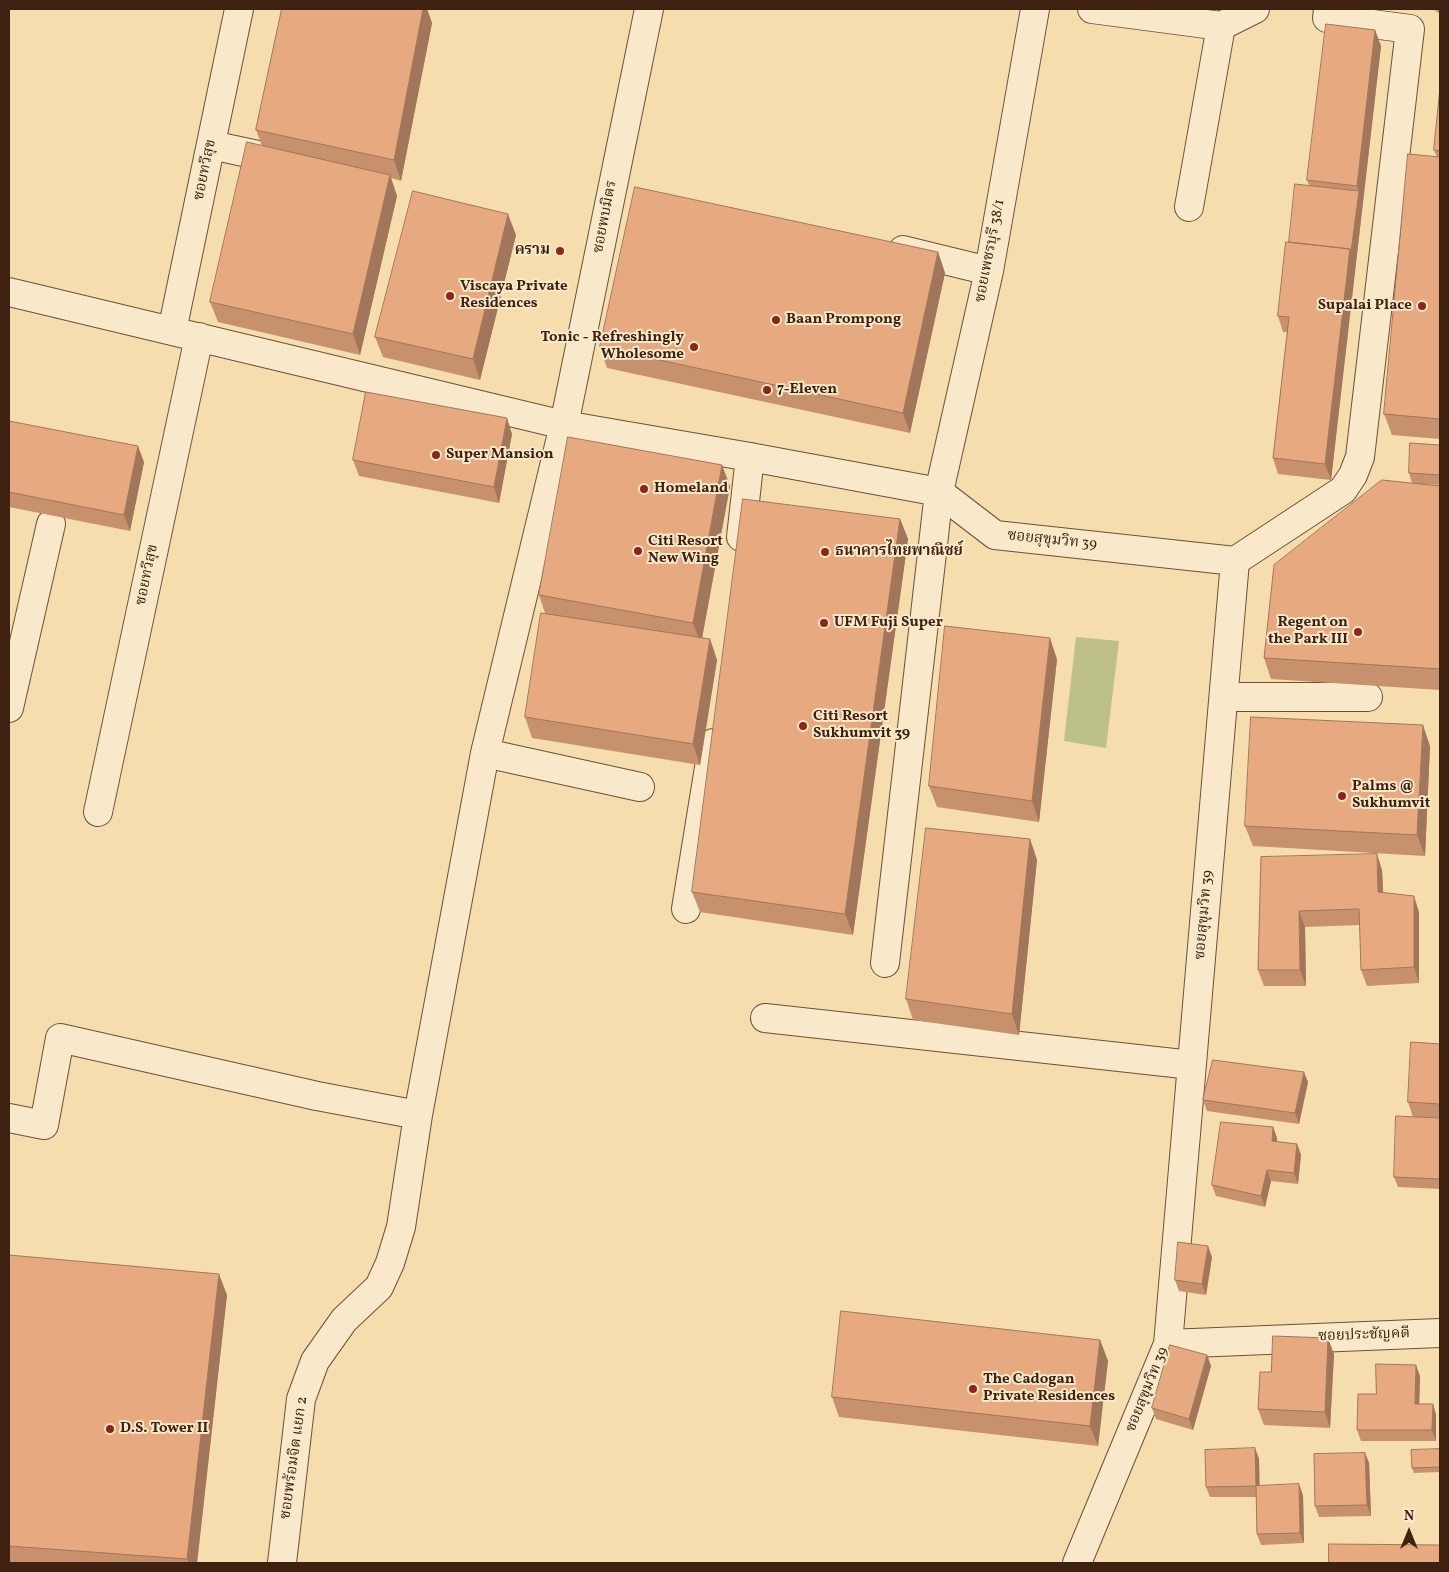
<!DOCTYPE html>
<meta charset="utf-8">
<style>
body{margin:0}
#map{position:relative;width:1449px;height:1572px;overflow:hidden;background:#f6ddad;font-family:Vollkorn,serif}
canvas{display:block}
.frame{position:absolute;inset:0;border:10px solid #3f2112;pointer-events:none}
.north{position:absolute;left:1384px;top:1507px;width:50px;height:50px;-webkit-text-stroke:4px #f9e9ca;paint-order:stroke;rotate:0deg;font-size:14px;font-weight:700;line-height:20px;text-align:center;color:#3f2112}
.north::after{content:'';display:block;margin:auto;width:18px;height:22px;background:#3f2112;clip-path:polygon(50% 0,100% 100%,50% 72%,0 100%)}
</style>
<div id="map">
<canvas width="1449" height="1572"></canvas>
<div class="frame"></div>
<div class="north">N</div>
</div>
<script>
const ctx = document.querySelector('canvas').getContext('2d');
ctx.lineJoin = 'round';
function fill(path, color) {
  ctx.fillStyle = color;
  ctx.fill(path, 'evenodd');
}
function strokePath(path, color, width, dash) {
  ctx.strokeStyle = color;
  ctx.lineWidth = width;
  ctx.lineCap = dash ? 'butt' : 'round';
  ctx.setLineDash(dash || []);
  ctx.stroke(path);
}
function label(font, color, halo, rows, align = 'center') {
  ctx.font = font + ' Vollkorn,"Noto Serif Thai",serif';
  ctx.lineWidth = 4;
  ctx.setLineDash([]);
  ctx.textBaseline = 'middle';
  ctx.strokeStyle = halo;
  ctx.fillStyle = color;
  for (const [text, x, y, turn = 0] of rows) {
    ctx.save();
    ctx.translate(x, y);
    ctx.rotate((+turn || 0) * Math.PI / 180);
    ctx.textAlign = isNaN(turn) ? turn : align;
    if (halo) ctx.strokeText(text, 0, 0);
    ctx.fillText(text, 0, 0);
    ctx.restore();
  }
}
fill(new Path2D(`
 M1076 637 1119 641 1106 748 1064 741Z`), '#bdc089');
const minor = new Path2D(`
 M1092 9 1221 26 1255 9
 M211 145 281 160
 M1189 207 1221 26
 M903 250 989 271
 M9 292 564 425 750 457 939 492 995 535 1235 561 1168 1344 1077 1563
 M172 331 239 9
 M741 537 750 457
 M1235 561 1343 490 1353 475 1360 457 1410 29 1327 18 1328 9
 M1224 697H1368
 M9 708 51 524
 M485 753 640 787
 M98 812 199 337
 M686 909 713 743
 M885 963 939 492 989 271 1035 9
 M765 1018 1192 1065
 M9 1118 44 1125 60 1038 317 1096 418 1115
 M1168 1344 1440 1333
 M282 1563 301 1399 315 1361 344 1320 379 1287 390 1263 401 1227 418 1115 485 753 564 425 649 9`);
strokePath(minor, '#6d5039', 30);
strokePath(minor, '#f9e9ca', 28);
fill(new Path2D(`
 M282 9H427L432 23 401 181 391 178 397 196 360 355 218 322 210 302 262 146 256 130Z
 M1433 9H1440V14Z
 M1375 30 1381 46 1331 480 1278 474 1273 458 1287 332H1283L1278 316 1289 242 1309 185 1307 180Z
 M1434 150 1440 151V439L1392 435 1384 414 1437 157Z
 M516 235 480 380 383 357 375 337Z
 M938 252 945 273 910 433 607 368 600 347Z
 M9 421 144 462 130 531 9 507Z
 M512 434 499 503 359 476 353 460Z
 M1440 445V485L1423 484 1440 486V690L1271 679 1264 658 1412 483 1409 473Z
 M730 486 702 638 710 639 717 660 700 765 532 738 525 717 545 613 539 595Z
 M900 519 908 539 853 935 700 912 692 892Z
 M1057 659 1039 822 937 807 929 786Z
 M1430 746 1425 856 1253 846 1245 826Z
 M1030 839 1037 860 1019 1035 913 1020 906 999Z
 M1261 857 1382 870 1383 893 1419 912V983L1367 986 1361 970 1360 925 1305 927 1306 986H1264L1258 970Z
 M1440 1044V1189L1398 1187 1394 1177 1413 1117 1408 1102Z
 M1308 1082 1299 1124 1207 1111 1203 1100Z
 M1273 1127 1277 1138V1142L1297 1144 1301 1155 1298 1184 1271 1181 1265 1207 1216 1196 1212 1185Z
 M9 1255 227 1295 197 1563H9Z
 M1212 1257 1206 1295 1179 1291 1175 1280Z
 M1100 1340 1108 1361 1098 1446 839 1417 832 1397Z
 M1334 1354 1330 1428 1264 1425 1258 1409 1271 1372Z
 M1207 1355 1211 1366 1193 1430 1156 1419 1152 1408Z
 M1420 1376 1419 1404H1433L1436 1415V1441H1361L1357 1430 1376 1394Z
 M1255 1448 1259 1459V1486L1303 1495 1304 1543 1261 1545 1257 1534 1256 1497H1210L1206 1487Z
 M1440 1449V1472L1414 1473 1412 1468Z
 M1365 1453 1369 1463 1371 1516 1319 1517 1315 1506Z`), '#c7916e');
fill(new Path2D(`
 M423 9H427L432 23 401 181 394 160Z
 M1375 30 1381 46 1331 480 1325 464 1350 249 1359 191 1357 186Z
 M390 175 397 196 360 355 353 334Z
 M508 214 516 235 480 380 473 359Z
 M938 252 945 273 910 433 903 413Z
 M507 418 512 434 499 503 494 487Z
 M138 446 144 462 130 531 124 515Z
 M722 465 730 486 701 644 693 623Z
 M900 519 908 539 853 935 845 914Z
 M1050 638 1057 659 1039 822 1032 801Z
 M710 639 717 660 700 765 693 744Z
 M1423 725 1430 746 1425 856 1417 835Z
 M1030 839 1037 860 1019 1035 1012 1014Z
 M1377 854 1382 870 1384 908 1378 892Z
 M1414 896 1419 912V983L1414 967Z
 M1299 911 1305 927 1306 986 1300 970Z
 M1304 1072 1308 1082 1299 1124 1295 1113Z
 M1273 1127 1277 1138 1276 1152 1272 1141Z
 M1297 1144 1301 1155 1298 1184 1294 1173Z
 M1267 1170 1271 1181 1265 1207 1261 1196Z
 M1208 1246 1212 1257 1206 1295 1202 1284Z
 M219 1274 227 1295 197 1563H189L187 1559Z
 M1328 1338 1334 1354 1330 1428 1325 1412Z
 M1100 1340 1108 1361 1098 1446 1090 1426Z
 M1207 1355 1211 1366 1193 1430 1189 1419Z
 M1416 1365 1420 1376 1419 1415 1415 1404Z
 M1433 1404 1436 1415V1441L1432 1430Z
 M1255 1448 1259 1459 1260 1496 1256 1486Z
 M1365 1453 1369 1463 1371 1516 1367 1505Z
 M1299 1484 1303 1495 1304 1543 1300 1533Z`), '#a2765a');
const building = new Path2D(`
 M282 9H423L394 160 256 130Z
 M1326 24 1375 30 1357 186 1307 180Z
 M1440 88V151L1434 150Z
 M247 142 390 175 353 334 210 302Z
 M1408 154 1440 157V419L1384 414Z
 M1295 184 1359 191 1351 252 1350 249 1289 242Z
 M635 187 938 252 903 413 600 347Z
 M413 191 508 214 473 359 375 337Z
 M1286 242 1350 249 1325 464 1273 458 1289 317 1278 316Z
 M366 392 507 418 494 487 353 460Z
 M9 421 138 446 124 515 9 492Z
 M568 437 722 465 693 623 539 595Z
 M1410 443 1440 445V475L1409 473Z
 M1382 480 1440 486V669L1264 658 1274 565Z
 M743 499 900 519 845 914 692 892Z
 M541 613 710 639 693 744 525 717Z
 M945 626 1050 638 1032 801 929 786Z
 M1251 717 1423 725 1417 835 1245 826Z
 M926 828 1030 839 1012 1014 906 999Z
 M1377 854 1378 892 1414 896V967L1361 970 1359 909 1299 911 1300 970H1258L1261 857Z
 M1411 1042 1440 1044V1104L1408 1102Z
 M1213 1060 1304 1072 1295 1113 1203 1100Z
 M1396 1116 1440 1118V1179L1394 1177Z
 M1221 1122 1273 1127 1272 1141 1297 1144 1294 1173 1267 1170 1261 1196 1212 1185Z
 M1178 1242 1208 1246 1202 1284 1175 1280Z
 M9 1255 219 1274 187 1559 9 1546Z
 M841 1311 1100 1340 1090 1426 832 1397Z
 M1273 1336 1328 1338 1325 1412 1258 1409 1260 1372H1271Z
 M1170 1345 1207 1355 1189 1419 1152 1408Z
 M1376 1364 1416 1365 1415 1404H1433L1432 1430H1357L1358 1394H1376Z
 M1255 1448 1256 1486 1206 1487 1205 1450Z
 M1440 1449V1467L1412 1468 1411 1450Z
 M1365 1453 1367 1505 1315 1506 1314 1454Z
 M1299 1484 1300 1533 1257 1534 1256 1486Z
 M1329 1544 1440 1545V1563H1329Z`);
fill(building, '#e7a980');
strokePath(building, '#a2765a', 1);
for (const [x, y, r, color] of [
 [560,251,5,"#8f2418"],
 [450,296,5,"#8f2418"],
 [1422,306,5,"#8f2418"],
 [776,320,5,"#8f2418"],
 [694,347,5,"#8f2418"],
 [767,390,5,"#8f2418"],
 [436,455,5,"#8f2418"],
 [644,489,5,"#8f2418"],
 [638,551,5,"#8f2418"],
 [825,552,5,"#8f2418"],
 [824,623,5,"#8f2418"],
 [1358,632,5,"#8f2418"],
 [803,726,5,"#8f2418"],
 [1342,796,5,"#8f2418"],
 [973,1389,5,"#8f2418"],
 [110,1429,5,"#8f2418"]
]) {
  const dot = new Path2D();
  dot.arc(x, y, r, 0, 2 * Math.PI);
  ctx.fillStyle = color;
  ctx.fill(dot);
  strokePath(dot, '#f9e9ca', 2);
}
label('15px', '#3f2112', '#f9e9ca', [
 ["ซอยทวีสุข",206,170,-78],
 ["ซอยพบมิตร",606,217,-79],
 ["ซอยเพชรบุรี 38/1",991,251,-79],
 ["ซอยสุขุมวิท 39",1052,541,6],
 ["ซอยทวีสุข",148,575,-78],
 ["ซอยสุขุมวิท 39",1205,915,-85],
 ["ซอยประชัญคดี",1364,1336,-2],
 ["ซอยสุขุมวิท 39",1148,1390,-68],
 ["ซอยพร้อมจิต แยก 2",295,1458,-82]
]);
label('bold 15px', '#3f2112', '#f9e9ca', [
 ["คราม",550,251,"right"],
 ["Viscaya Private",460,287],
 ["Residences",460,304],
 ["Supalai Place",1412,306,"right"],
 ["Baan Prompong",786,320],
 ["Tonic - Refreshingly",684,338,"right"],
 ["Wholesome",684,355,"right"],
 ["7-Eleven",777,390],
 ["Super Mansion",446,455],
 ["Homeland",654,489],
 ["Citi Resort",648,542],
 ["New Wing",648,559],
 ["ธนาคารไทยพาณิชย์",835,552],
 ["UFM Fuji Super",834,623],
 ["Regent on",1348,623,"right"],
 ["the Park III",1348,640,"right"],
 ["Citi Resort",813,717],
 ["Sukhumvit 39",813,734],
 ["Palms @",1352,787],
 ["Sukhumvit",1352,804],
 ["The Cadogan",983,1380],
 ["Private Residences",983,1397],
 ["D.S. Tower II",120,1429]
], 'left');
</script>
